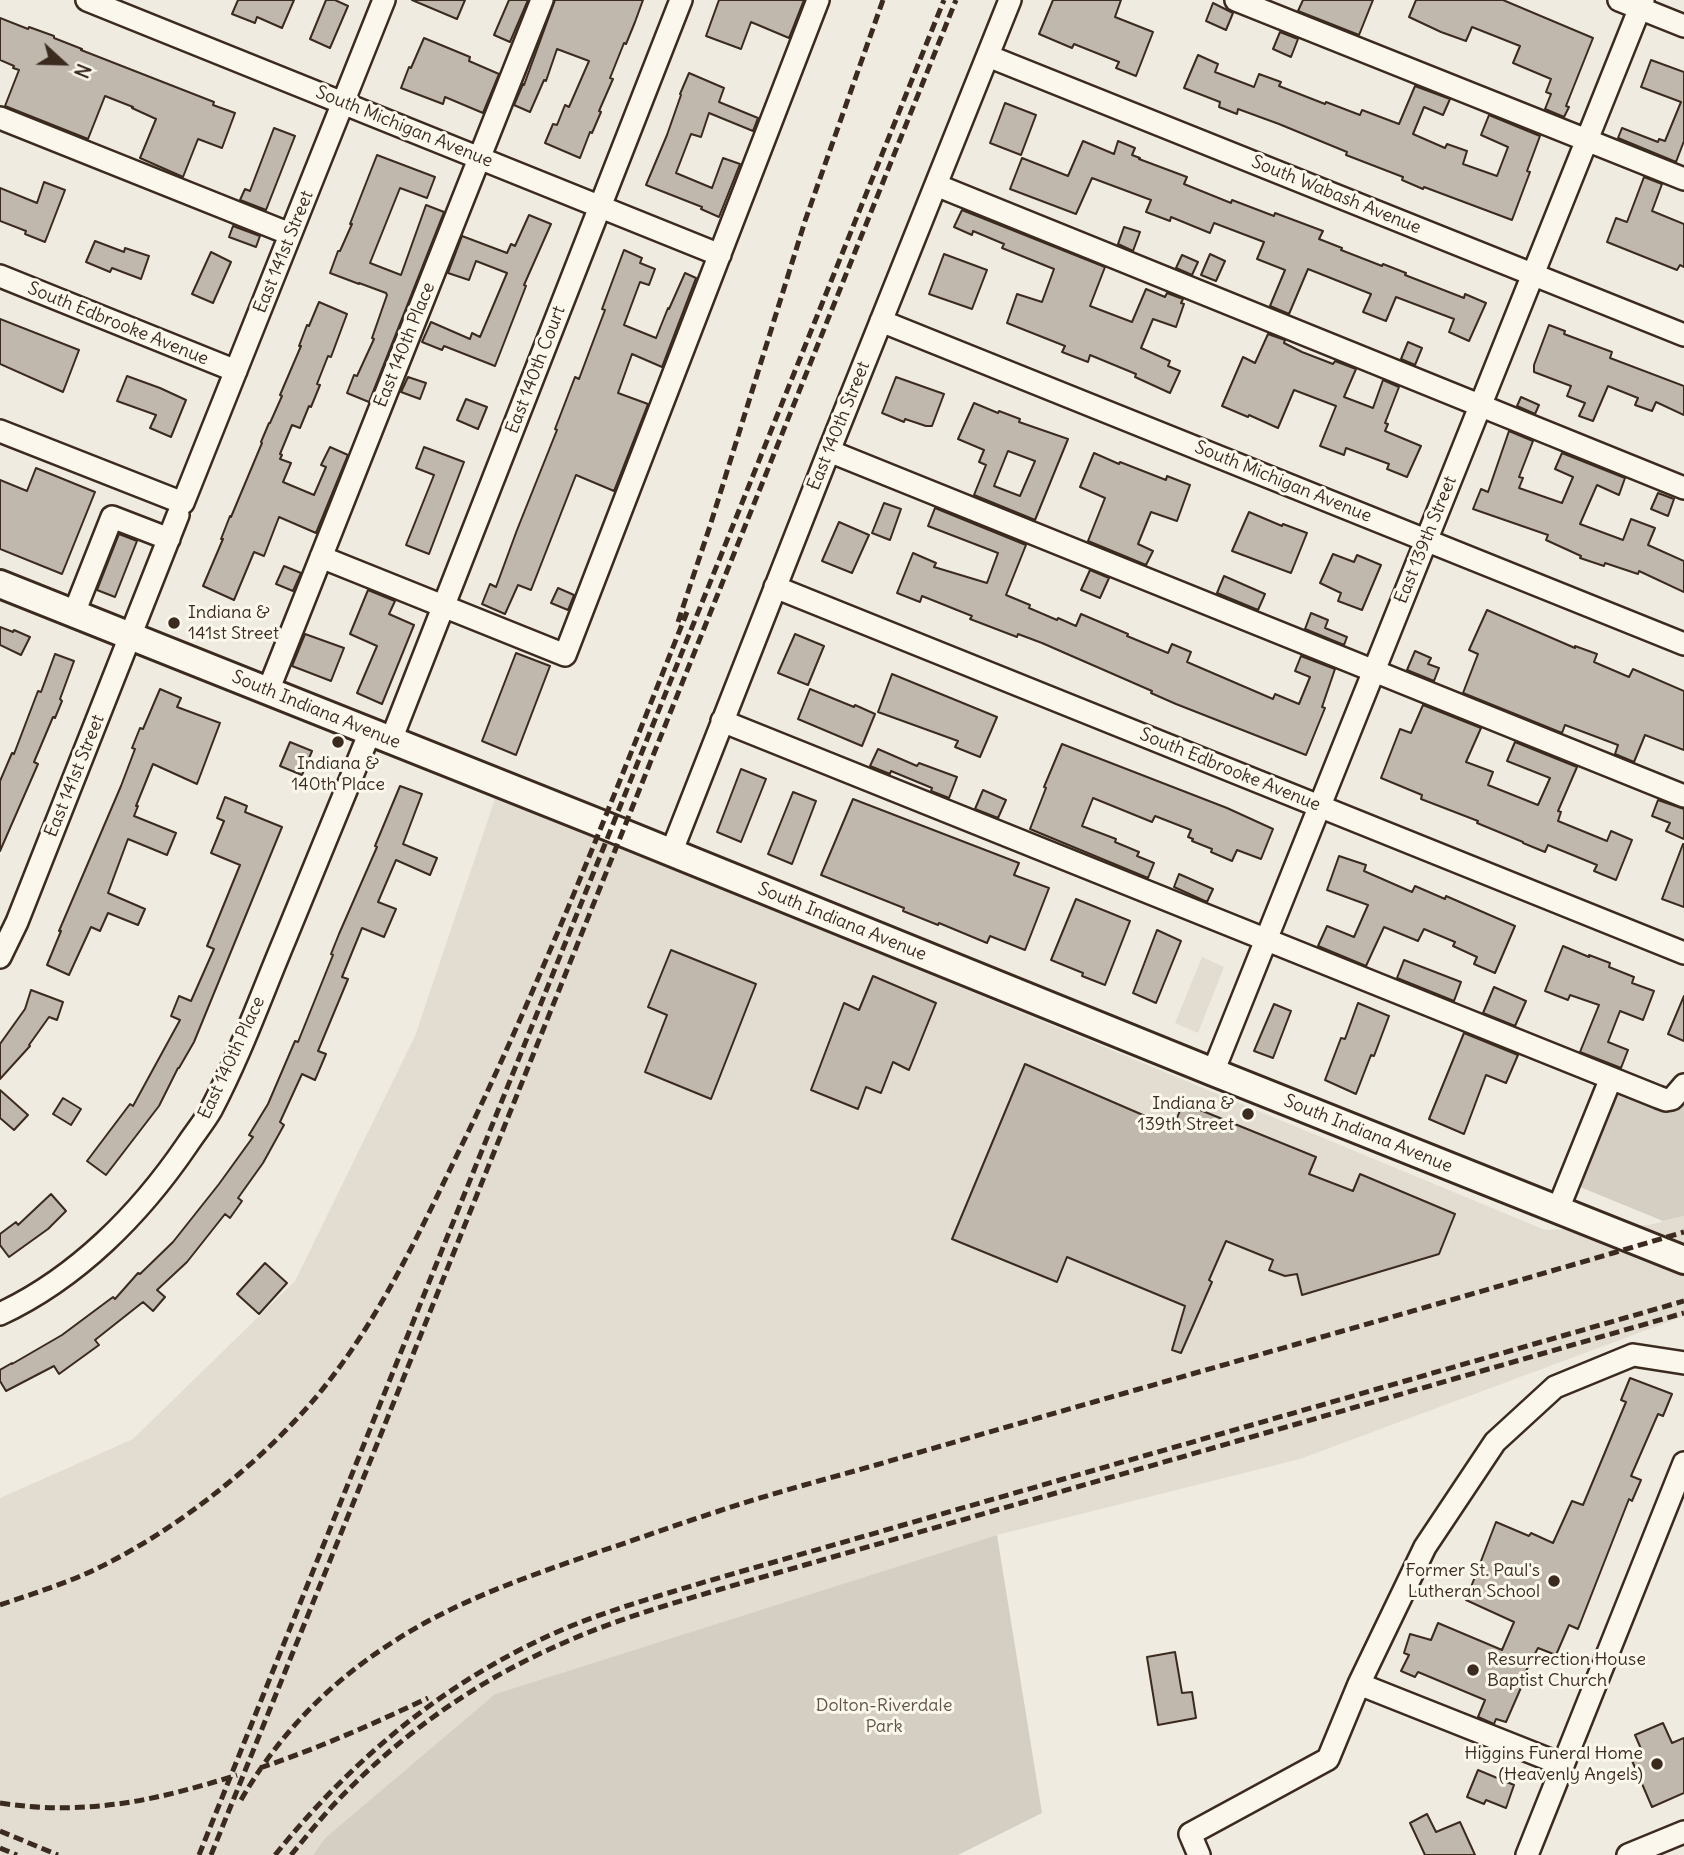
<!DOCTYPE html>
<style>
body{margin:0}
#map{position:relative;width:1684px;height:1855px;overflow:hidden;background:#f0ebe0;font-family:Delius,sans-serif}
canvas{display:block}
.north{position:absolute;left:28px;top:28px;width:70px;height:70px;-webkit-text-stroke:5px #fbf7ec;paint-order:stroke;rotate:112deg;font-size:19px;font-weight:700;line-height:28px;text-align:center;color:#3b2a1e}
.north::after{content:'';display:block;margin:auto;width:24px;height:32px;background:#3b2a1e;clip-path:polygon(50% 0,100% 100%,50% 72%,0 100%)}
</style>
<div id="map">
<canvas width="1684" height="1855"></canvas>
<div class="north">N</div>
</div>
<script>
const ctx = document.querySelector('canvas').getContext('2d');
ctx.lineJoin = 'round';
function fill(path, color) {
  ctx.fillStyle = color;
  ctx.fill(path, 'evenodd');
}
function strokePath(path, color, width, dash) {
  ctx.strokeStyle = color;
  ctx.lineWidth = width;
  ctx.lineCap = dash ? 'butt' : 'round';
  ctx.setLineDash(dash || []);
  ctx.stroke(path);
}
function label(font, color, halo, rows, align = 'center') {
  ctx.font = font + ' Delius,sans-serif';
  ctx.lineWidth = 6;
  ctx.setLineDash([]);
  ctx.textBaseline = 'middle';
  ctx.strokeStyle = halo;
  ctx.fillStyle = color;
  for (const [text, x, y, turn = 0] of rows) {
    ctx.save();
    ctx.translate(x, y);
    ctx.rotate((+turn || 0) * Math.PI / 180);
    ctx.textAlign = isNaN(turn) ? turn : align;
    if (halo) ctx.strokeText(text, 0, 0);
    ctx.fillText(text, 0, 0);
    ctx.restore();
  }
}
fill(new Path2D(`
 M500 784 649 858 1545 1230 1649 1225 1684 1216V1316L1300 1459 997 1535 495 1694 325 1838 313 1855H0V1498L133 1439 295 1281 415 1036Z
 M1202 957 1224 967 1198 1033 1175 1023Z`), '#e2dcd1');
fill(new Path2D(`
 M1603 1084 1666 1111 1684 1091V1216L1663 1221 1563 1180Z
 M997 1535 1042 1813 958 1855H313L325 1838 495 1694Z`), '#d5cec3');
const building = new Path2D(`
 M238 0H294L282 28 257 17 255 23 232 14Z
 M326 0H335L348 6 330 48 310 39Z
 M412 0H465L457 19Z
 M509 0H528L510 42 494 35Z
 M555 0H643L635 22 626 44 624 43 610 78 613 79 599 111 601 112 592 133 590 132 580 158 545 143 553 124 557 125 565 105 569 107 589 61 557 49 546 81 544 80 530 112 514 105 523 84 524 85Z
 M719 0H804L789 38 751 22 741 49 706 36Z
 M1053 0H1121L1115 17 1153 32 1136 76 1116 68 1119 62 1074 44 1072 48 1039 34Z
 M1303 0H1373L1359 35 1298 11Z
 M1416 0H1503L1593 38 1566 106 1569 107 1564 117 1545 109 1551 94 1546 92 1551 79 1513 63 1520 46 1472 27 1466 41 1441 32 1409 17Z
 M1213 3 1233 13 1226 30 1206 21Z
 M0 18 28 29 29 27 54 36V38L82 49 81 50 214 102 213 105 235 113 222 148 198 139 183 177 140 158 156 119 132 108 133 107 105 96 88 139 5 106 19 70 13 68 14 66 0 60Z
 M1280 32 1298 39 1291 57 1273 49Z
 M424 38 470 57 469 61 499 74 483 113 445 97 443 104 401 88 409 67 411 68Z
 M1198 55 1218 64 1215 72 1254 87 1259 74 1281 82 1279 86 1325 104 1326 102 1360 115 1362 110 1399 124 1415 86 1450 99 1443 115 1424 107 1413 134 1445 148 1447 144 1467 151 1463 164 1497 176 1508 147 1481 135 1489 115 1540 136 1527 171 1530 172 1512 220 1424 187 1423 189 1402 180 1403 177 1346 155 1347 152 1279 124 1238 109 1237 114 1219 107 1220 102 1184 88Z
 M1651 60 1684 72V141L1676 162 1618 138 1622 128 1658 142 1659 139 1665 141 1681 102 1641 87Z
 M689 73 724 88 719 102 758 118 753 131 709 113 701 137 691 134 676 173 712 188 723 158 740 164 719 217 701 209 702 207 646 185 667 135 681 95 680 94Z
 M1005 103 1036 115 1021 155 990 143Z
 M274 128 295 136 266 210 240 200 245 189 250 191Z
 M1083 141 1114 154 1118 141 1135 148 1132 155 1140 158 1139 159 1187 177 1184 184 1231 203 1232 200 1274 216 1275 213 1323 231 1319 239 1342 248 1341 250 1382 266 1383 264 1406 273 1405 275 1464 298 1465 294 1486 303 1469 341 1449 332 1454 319 1396 297 1386 321 1363 312 1371 294 1308 269 1289 314 1270 306 1285 270 1257 259 1264 242 1214 223 1210 233 1171 217 1170 221 1146 212 1151 200 1092 178 1076 214 1010 189 1022 158 1068 176Z
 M377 155 435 177 427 198 400 188 370 263 401 275 426 205 444 212 369 402 347 393 354 375 357 376 374 339 372 338 387 295 386 293 359 283V284L330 273 338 251H340L352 224H350Z
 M1644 177 1662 184 1652 211 1684 224V267L1680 265 1677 270 1607 242 1616 218 1627 222Z
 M44 182 65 190 45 242 25 234 26 231 0 221V188L37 203Z
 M962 210 1105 267 1090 306 1132 322 1146 289 1165 297 1167 293 1183 299 1181 303 1184 304 1176 327 1153 319 1141 348 1170 361 1168 366 1180 371 1170 393 1135 377 1136 374 1090 355 1088 362 1062 352 1065 346 1007 323 1017 294 1042 302 1054 269 1002 248 1004 244 973 231 972 235 954 227Z
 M529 215 551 224 524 285 526 286 495 366 444 346 442 350 422 342 431 322 470 339 472 333 480 337 507 273 476 261 469 280 448 273 462 236 507 253 511 244 515 246Z
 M233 226 260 236 256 247 229 237Z
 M1124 227 1140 232 1133 251 1118 244Z
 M95 241 124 252 125 248 149 256 141 279 112 268 110 272 86 262Z
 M624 250 642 258 640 263 655 269 649 285 640 282 624 325 656 338 668 308 669 309 685 273 696 278 662 367 632 354 618 393 648 404 614 491 576 475 531 590 518 585 505 614 482 604 490 584 496 587 517 530 557 430 555 429 575 377 579 379 591 347 605 310 602 309Z
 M211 252 231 262 213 303 192 294Z
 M944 254 987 270 972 309 929 294Z
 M1210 254 1225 261 1216 281 1201 275Z
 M1182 255 1198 262 1192 275 1176 268Z
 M319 302 347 314 331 357 328 356 317 384 320 385 311 407 309 406 300 428 292 425 280 454 282 455 280 459 291 463 283 482 314 495 326 467 321 465 330 447 348 455 316 533 279 517 264 556 254 552 234 600 203 586 223 539H221L230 516 231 517 262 443 261 442 269 423H270L282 396 280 395 301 346H299L307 325 309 326Z
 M0 319 79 350 63 392 0 364Z
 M1549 325 1565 331 1564 334 1612 352 1610 358 1684 386V415L1656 402 1652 411 1635 405 1638 398 1608 386 1593 421 1579 416 1585 403 1567 396 1571 386 1534 372V365Z
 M1268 334 1285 340 1284 343 1302 352 1333 364 1335 361 1356 369 1344 397 1373 408 1383 380 1399 387 1385 423 1388 424 1385 431 1421 446 1407 477 1387 469 1389 464 1346 448 1344 455 1320 446 1336 406 1294 390 1278 428 1249 415 1248 417 1222 406 1243 357 1255 363Z
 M1408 342 1422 348 1415 365 1401 359Z
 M127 376 160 388 186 400 171 437 150 428 156 415 117 401Z
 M408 377 426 383 420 399 401 392Z
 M896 377 944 394 932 426H926L905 419 904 422 882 413Z
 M1521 397 1539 405 1535 414 1517 406Z
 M466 399 487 407 478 429 457 420Z
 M974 403 998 413 999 411 1020 419 1019 422 1068 439 1035 520 974 495 986 465 979 462 984 450 958 439ZM1008 451 1035 461 1020 496 994 486Z
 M1509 431 1533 441 1519 477 1523 478 1519 488 1562 503 1573 477 1555 469 1562 453 1625 478 1619 495 1597 485 1580 524 1623 540 1631 519 1655 528 1648 545 1684 561V592L1639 571 1638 574 1605 563 1604 566 1580 558 1581 556 1546 540 1548 535 1473 509 1481 489 1488 492Z
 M424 447 464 462 429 554 406 545 434 475 416 468Z
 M1094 453 1119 464 1120 462 1166 480 1167 476 1190 485 1177 521 1151 512 1138 544 1153 551 1146 565 1088 541 1105 498 1080 487Z
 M36 468 95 492 62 574 0 549V480L27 491Z
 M1658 493 1674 499 1668 516 1651 509Z
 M884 503 901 509 890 540 872 533Z
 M935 508 1026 545 1006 595 1030 605 1029 608 1057 620 1058 618 1076 626 1081 614 1128 634 1127 636 1168 653 1172 644 1191 652 1187 662 1273 699 1275 694 1299 704 1310 677 1295 671 1301 656 1335 669 1322 707 1325 708 1306 755 1176 704 1151 693 1152 691 1042 643 1018 634 1017 637 970 619 972 616 922 596 920 602 897 593 913 553 936 563 934 567 987 583 998 553 928 526Z
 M1249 512 1282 526 1283 524 1307 533 1291 573 1232 551Z
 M839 522 869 535 852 573 822 561Z
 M119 534 137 541 115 597 97 590Z
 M1333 554 1354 562 1357 555 1381 565 1362 610 1338 601 1341 593 1320 583Z
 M284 566 301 573 293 591 276 584Z
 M1090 570 1109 578 1100 598 1081 590Z
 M1224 576 1265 594 1258 610 1217 593Z
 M558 588 574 595 568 610 551 603Z
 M368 590 395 601 389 614 414 625 382 704 357 693 377 646 350 634Z
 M1487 610 1575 648V646L1597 654 1594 662 1629 677 1633 669 1684 691V750L1645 735 1634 762 1615 754 1618 745 1565 725 1562 733 1463 693 1478 654 1469 650Z
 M1311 613 1328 620 1325 628 1347 637 1344 645 1305 629Z
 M0 627 13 632 14 630 30 637 21 655 0 645Z
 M305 634 344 648 331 681 292 666Z
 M795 634 824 646 808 685 778 673Z
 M1415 651 1431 658 1428 664 1439 668 1434 681 1407 670Z
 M516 653 550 666 516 755 482 741Z
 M55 654 74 661 60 699 62 701 55 718 53 717 34 762 38 764 0 851V781L12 753 14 754 38 691 41 692Z
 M892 674 997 717 980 757 955 747 958 741 878 712Z
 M160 689 181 698 177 707 220 723 197 784 153 764 136 806H138L134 816 176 833 167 855 128 839 108 893 145 909 138 925 108 913 100 931 91 927 69 975 47 965 61 931H59L121 786 135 749 132 748 140 728 143 729Z
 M810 689 854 707 855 705 875 714 862 746 798 719Z
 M1423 705 1481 728 1466 762 1493 772 1488 785 1538 805 1550 778 1507 761 1515 742 1577 767 1558 811 1561 812 1558 821 1607 841 1611 831 1632 840 1616 880 1594 871 1597 865 1548 845 1545 852 1523 843V842L1477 823 1478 821 1421 799 1422 795 1381 778 1400 729 1411 733Z
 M290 742 312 751 302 775 280 766Z
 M1062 744 1227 808 1273 829 1261 859 1237 850 1232 861 1211 852 1212 849 1192 841 1193 839 1188 837 1191 830 1155 816 1152 822 1093 798 1082 826 1116 839 1115 842 1139 852 1137 856 1154 863 1148 878 1030 829 1046 788 1044 787Z
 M878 749 917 766 919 763 957 777 949 798 931 791 932 788 891 771 890 774 870 766Z
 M741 769 766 779 741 842 717 832Z
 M400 786 422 794 403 844 437 858 430 875 396 860 378 902 396 909 384 937 362 928 342 977 348 979 318 1051 326 1054 315 1080 302 1074 280 1122 284 1125 263 1163 238 1198 242 1201 230 1218 225 1214 187 1262 157 1290 165 1297 153 1311 143 1302 95 1340 99 1345 59 1374 54 1366 6 1391 0 1381V1370L12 1363V1364L62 1335 113 1297 115 1299 138 1273 140 1274 173 1242 219 1184 253 1137 249 1135 268 1104 295 1041 298 1042 333 955 331 954 339 934 377 847 375 846Z
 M983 790 1006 800 998 818 975 809Z
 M793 792 816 801 792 864 768 854Z
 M225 797 247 806 245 812 282 827 194 1042 179 1068H178L159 1106 106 1175 87 1161 130 1104 133 1106 151 1073 180 1020 171 1016 179 996 191 1001 214 949 207 946 240 865 211 853 224 821 217 818Z
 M853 799 1019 863 1014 875 1049 888 1025 950 990 936 987 943 939 923 938 925 903 911 904 908 821 875Z
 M1658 800 1684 809V839L1666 831 1670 823 1652 816Z
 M1683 844H1684V907L1662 899Z
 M1339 856 1366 865 1364 871 1412 892 1415 886 1445 899 1446 896 1515 926 1495 973 1474 964 1477 957 1453 946 1455 942 1424 929 1418 941 1384 927 1366 966 1318 946 1327 926 1354 937 1368 905 1327 890Z
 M1179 874 1213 889 1207 902 1174 887Z
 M1076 899 1130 921 1105 985 1082 976 1083 973 1051 960Z
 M1157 930 1181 941 1156 1003 1133 993Z
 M1563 946 1589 957V955L1610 963 1609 967 1634 977 1632 983 1654 991 1643 1020 1620 1011 1608 1042 1628 1050 1621 1068 1580 1052 1599 1005 1570 995 1568 1000 1545 991Z
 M671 950 756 984 711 1099 645 1072 667 1015 648 1007Z
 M1404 960 1461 982 1454 1001 1397 978Z
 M873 976 936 1003 909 1070 893 1062 881 1093 866 1087 858 1109 811 1090 844 1003 859 1010Z
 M1494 987 1526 1001 1515 1026 1483 1013Z
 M31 990 63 1002 57 1020 49 1017 29 1045 30 1046 0 1079V1044L25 1009Z
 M1684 996V1041L1668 1034Z
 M1358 1003 1389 1016 1374 1056 1371 1055 1356 1094 1325 1080 1341 1038 1345 1039Z
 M1274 1004 1291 1011 1273 1058 1254 1051Z
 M1464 1033 1518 1055 1506 1083 1486 1075 1464 1134 1429 1119Z
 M1025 1064 1173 1128 1183 1103 1316 1157 1309 1174 1353 1191 1360 1174 1455 1214 1439 1254 1302 1295 1297 1274 1285 1276 1269 1270 1273 1260 1226 1241 1209 1280 1212 1282 1181 1353 1172 1350 1185 1306 1067 1257 1057 1282 952 1239Z
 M0 1090 28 1115 14 1130 0 1118Z
 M63 1098 81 1109 71 1125 53 1114Z
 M51 1194 66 1211 48 1229 9 1257 0 1245V1234L16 1222 18 1225Z
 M265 1263 287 1283 259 1314 237 1294Z
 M1630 1378 1672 1394 1663 1416 1658 1414 1631 1476 1641 1480 1632 1501 1629 1499 1578 1629 1569 1625 1556 1655 1538 1648 1525 1673 1527 1674 1506 1722 1496 1719 1494 1724 1478 1717 1485 1700 1418 1672 1415 1677 1401 1671 1409 1655 1404 1653 1410 1634 1431 1640 1438 1623 1502 1650 1514 1622 1466 1600 1496 1522 1529 1536 1531 1533 1553 1543 1572 1501 1583 1505 1626 1402 1621 1400Z
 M1175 1652 1182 1693 1192 1692 1196 1718 1158 1725 1147 1657Z
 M1663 1723 1672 1743 1684 1738V1793L1652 1807 1630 1756 1642 1751 1635 1735Z
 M1478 1770 1514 1785 1506 1808 1486 1800 1484 1804 1467 1797Z
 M1427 1814 1436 1832 1460 1822 1475 1855H1425L1410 1823Z`);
fill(building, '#c0b8ad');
strokePath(building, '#3b2a1e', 2);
const minor = new Path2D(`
 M87 0 720 255
 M1236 0 1684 179
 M1619 0 1684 26
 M988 56 1684 335
 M0 118 290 234
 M936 185 1684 488
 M0 276 236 371
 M881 321 1684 644
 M0 431 183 503 384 0
 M829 451 1684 796
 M321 557 565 655 818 0
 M775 587 1684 953
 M74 613 112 517 169 539
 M268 691 542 0
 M722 721 1658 1097 1666 1100 1672 1099 1684 1085
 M391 740 681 0
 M671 853 829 451 1010 0
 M0 957 17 922 178 515
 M1213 1072 1643 0
 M1558 1209 1611 1078
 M0 1314C77 1278 140 1214 187 1145 195 1133 204 1122 211 1110 240 1055 261 996 285 939 313 870 342 801 370 732
 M1359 1684 1563 1765
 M1199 1855 1190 1834 1328 1759 1359 1684 1425 1547 1495 1442 1555 1387 1633 1355 1684 1363
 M1527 1855 1684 1463
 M1628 1855 1684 1832`);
const major = new Path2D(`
 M0 584 594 821 1213 1072 1684 1260`);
strokePath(minor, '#3b2a1e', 26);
strokePath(major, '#3b2a1e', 32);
strokePath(minor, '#fbf7ec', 21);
strokePath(major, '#fbf7ec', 26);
strokePath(new Path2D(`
 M678 622 710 526 805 221 883 0
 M0 1605C32 1594 64 1584 94 1570 174 1532 260 1464 317 1396 376 1325 416 1240 456 1157 543 980 614 795 687 612
 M260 1768C319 1748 373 1724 428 1698
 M241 1800C279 1734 329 1683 393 1642 457 1600 532 1575 604 1550 641 1538 678 1524 716 1512 769 1494 823 1480 876 1465 1145 1386 1415 1312 1684 1232
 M0 1803C86 1816 155 1801 237 1775
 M0 1831 58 1855
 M0 1848 17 1855
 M199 1855 944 0
 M211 1855 369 1464 956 0
 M275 1855C356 1755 451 1676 571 1626 616 1608 662 1595 708 1581L1684 1301
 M291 1855C310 1832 329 1808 351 1787 408 1730 477 1682 550 1649 605 1623 663 1606 721 1589L1684 1313`), '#3b2a1e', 5, [10, 5]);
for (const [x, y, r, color] of [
 [174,623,7,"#3b2a1e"],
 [338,742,7,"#3b2a1e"],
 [1248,1114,7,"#3b2a1e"],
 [1554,1581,7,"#3b2a1e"],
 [1473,1670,7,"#3b2a1e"],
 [1657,1764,7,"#3b2a1e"]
]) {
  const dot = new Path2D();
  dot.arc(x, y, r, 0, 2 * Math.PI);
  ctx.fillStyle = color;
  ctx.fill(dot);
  strokePath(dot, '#fbf7ec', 2.5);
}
label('18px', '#3b2a1e', '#fbf7ec', [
 ["South Michigan Avenue",404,127,22],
 ["South Wabash Avenue",1336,195,22],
 ["East 141st Street",284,252,-68],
 ["South Edbrooke Avenue",118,324,22],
 ["East 140th Place",405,345,-68],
 ["East 140th Court",536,370,-69],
 ["East 140th Street",839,426,-68],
 ["South Michigan Avenue",1283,482,22],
 ["East 139th Street",1426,540,-68],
 ["South Indiana Avenue",316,710,22],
 ["South Edbrooke Avenue",1230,770,22],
 ["East 141st Street",75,776,-68],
 ["South Indiana Avenue",842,922,22],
 ["East 140th Place",232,1058,-65],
 ["South Indiana Avenue",1368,1134,22]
]);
label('18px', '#3b2a1e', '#fbf7ec', [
 ["Indiana &",188,613,"left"],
 ["141st Street",188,634,"left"],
 ["Indiana &",338,764,"center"],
 ["140th Place",338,785,"center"],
 ["Indiana &",1234,1104],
 ["139th Street",1234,1125],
 ["Former St. Paul's",1540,1571],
 ["Lutheran School",1540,1592],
 ["Resurrection House",1487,1660,"left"],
 ["Baptist Church",1487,1681,"left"],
 ["Higgins Funeral Home",1643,1754],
 ["(Heavenly Angels)",1643,1775]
], 'right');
label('18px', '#625347', '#fbf7ec', [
 ["Dolton-Riverdale",884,1706],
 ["Park",884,1727]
]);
</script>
